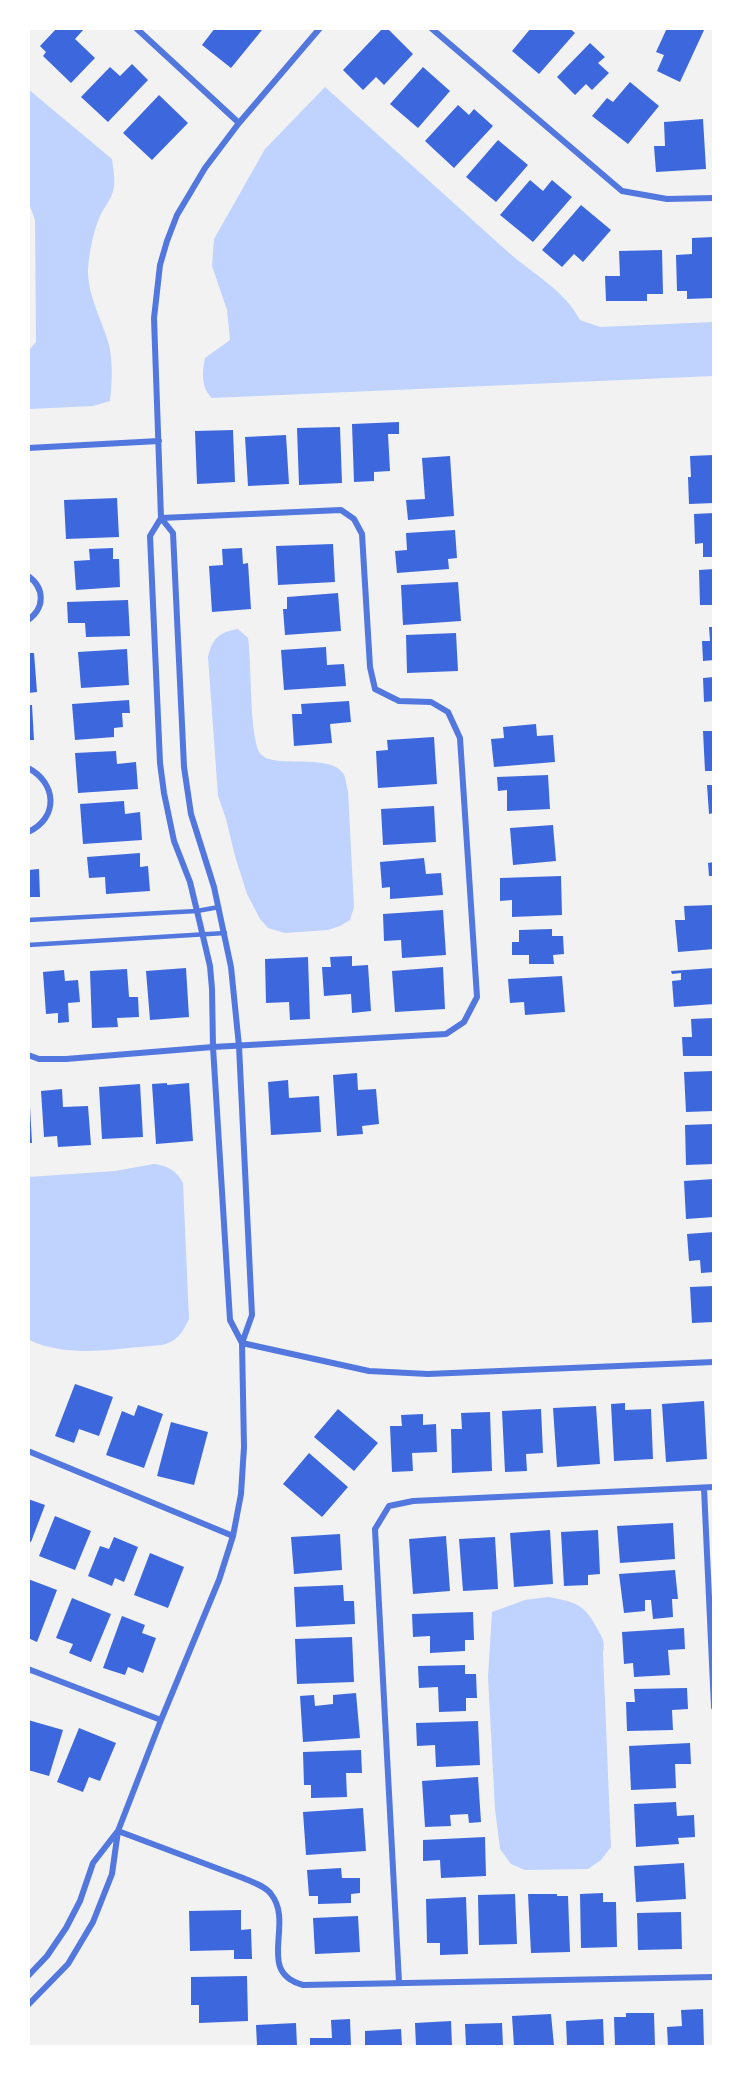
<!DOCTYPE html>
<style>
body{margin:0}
#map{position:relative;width:742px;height:2075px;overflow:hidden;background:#f2f2f2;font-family:Overpass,sans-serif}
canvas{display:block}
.frame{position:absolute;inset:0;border:30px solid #fff;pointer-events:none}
</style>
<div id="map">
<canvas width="742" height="2075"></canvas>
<div class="frame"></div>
</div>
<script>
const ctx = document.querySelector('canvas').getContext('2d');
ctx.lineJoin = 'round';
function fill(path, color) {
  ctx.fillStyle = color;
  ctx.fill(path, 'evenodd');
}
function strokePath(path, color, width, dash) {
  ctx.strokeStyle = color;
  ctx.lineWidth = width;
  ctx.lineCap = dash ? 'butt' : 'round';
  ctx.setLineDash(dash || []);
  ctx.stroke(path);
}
fill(new Path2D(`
 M325 87C386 142 447 197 508 252 533 274 564 290 580 320L600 327 713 322V376L212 398C201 388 202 372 205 358L230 340 227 310 212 266 214 239 265 149Z
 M28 89 112 159C113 169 116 181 113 191 111 200 104 207 100 216 93 232 89 253 88 270 88 298 102 319 109 345 113 362 112 384 110 401L93 406 29 409V350L36 342 35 220 28 200Z
 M238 629 248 638C252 663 249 736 260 753 271 770 327 752 343 773 346 777 346 785 348 791L354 907 350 920 340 926 328 930 285 933 268 928 260 919 247 894 235 856 226 819 218 796 208 657C212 639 219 632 238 629Z
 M154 1164C168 1166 176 1170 183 1183L189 1319C182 1333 178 1341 162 1345 118 1348 69 1359 29 1340V1177L115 1171Z
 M549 1597C578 1603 584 1604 598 1630 603 1639 605 1643 603 1653L611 1847 601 1860 588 1869 525 1870 511 1864 500 1849 495 1809 488 1677 492 1612 525 1600Z`), '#bfd3fe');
fill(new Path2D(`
 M57 28H85L75 39 95 58 71 83 43 56 46 52 40 46Z
 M215 28H260L262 30 231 68 202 45Z
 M383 28H387L413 54 384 85 376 77 363 90 343 70Z
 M531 28H569L575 33 539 74 512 51Z
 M667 28H705L680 82 657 71 664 55 656 52Z
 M590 43 605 57 598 63 609 73 592 90 586 84 575 95 557 77Z
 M132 64 148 80 108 122 81 97 110 67 120 76Z
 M423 67 450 91 418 128 390 104Z
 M630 82 659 106 628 144 592 116 607 98 613 102Z
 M159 95 188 123 152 160 123 133Z
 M458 105 469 115 474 109 493 126 454 168 425 141Z
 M703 119 706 169 656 172 654 146H665L664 122Z
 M498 140 528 165 496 202 466 177Z
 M530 180 543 191 552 180 572 197 533 242 500 215Z
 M581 205 611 230 583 262 574 254 562 267 542 250Z
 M713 237 714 298 687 299V291H677L676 255 692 254V238Z
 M662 250 663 294H647V301H606L605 276H620L619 251Z
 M399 422V434H388L390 471 374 472V481L354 482 352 424Z
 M340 427 342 483 299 485 297 428Z
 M233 430 235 482 197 484 195 431Z
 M286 435 289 484 248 486 245 437Z
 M714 455V503L689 504 688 477H691L690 456Z
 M450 456 454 516 408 520 406 500 425 499 422 458Z
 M117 498 119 537 66 539 64 500Z
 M714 513V557H703V543L695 544 694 514Z
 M455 530 457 558 448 559 449 569 397 573 395 551 407 550 406 533Z
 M333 544 335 582 278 585 276 546Z
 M113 548V559H119L120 587 76 590 74 561 90 560 89 549Z
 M242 548 243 564 248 563 251 609 212 612 209 566 223 565 222 549Z
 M714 569V605H700L699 570Z
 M458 582 461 621 403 625 401 585Z
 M338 593 341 631 285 635 283 609H287V597Z
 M128 600 130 636 86 637 85 623H68L67 602Z
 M709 627H714V660L703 661 702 641H710Z
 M456 633 458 671 407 673 406 635Z
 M326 647 327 665 344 664 346 686 284 690 281 650Z
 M127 649 129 685 81 688 78 652Z
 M28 653H34L37 692 28 693Z
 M714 677V701L704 702 703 678Z
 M129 700 130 713H122L123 727 114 728V737L75 740 72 704Z
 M349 701 351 722 330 724 332 743 294 746 292 714H302L301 704Z
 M28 705H32L34 740H28Z
 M536 724 537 736 553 735 555 762 494 767 491 739 504 738 503 727Z
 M703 731H714V771H705Z
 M434 737 437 784 378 788 376 751 388 750 387 740Z
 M116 751 117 764 136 762 138 789 78 793 75 753Z
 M548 775 550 809 507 811V790L498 791 497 777Z
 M707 785H714V813L709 814Z
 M124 801 125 814 140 812 142 840 83 844 80 804Z
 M434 806 436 842 383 845 381 809Z
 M553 825 556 861 513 865 510 828Z
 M140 853V867L148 866 150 891 106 894 105 877 89 878 87 857Z
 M424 858 426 874 441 873 443 895 390 899V887L382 888 380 862Z
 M714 862V876H709L708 863Z
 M39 869 40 897H28V870Z
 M561 876 562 915 512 917V900L500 901V878Z
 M714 905V949L678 952 675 920H685L684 906Z
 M443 910 446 955 402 958 401 940 384 941 383 914Z
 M552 929V936H563L564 954 553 955 554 964H529V955H512V942H519V930Z
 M352 956V966L368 965 371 1011 352 1013 351 994 324 996 322 967H331L330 957Z
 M308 957 310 1019 290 1020 289 1002 266 1003 265 959Z
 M443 967 445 1009 395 1012 392 971Z
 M186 968 189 1017 150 1020 146 971Z
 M714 968V1004L674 1007 672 981 681 980V973L672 974 671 971Z
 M127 969 129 997H138L139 1017 117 1018 118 1027 92 1028 90 971Z
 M64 970 65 981 78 980 80 1002 68 1003 69 1022 58 1023V1013L46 1014 43 972Z
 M562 976 565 1012 525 1015 524 1002 510 1003 508 979Z
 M714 1018V1056H683L682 1037H692L691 1019Z
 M714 1071V1111L686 1112 684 1072Z
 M357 1073 358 1090 376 1089 379 1124 362 1126 363 1134 337 1136 333 1075Z
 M288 1080 289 1098 319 1096 321 1132 271 1135 268 1082Z
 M167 1083V1085L189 1083 193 1141 156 1144 152 1084Z
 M140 1084 143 1137 102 1139 99 1087Z
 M62 1089 63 1107 88 1106 91 1145 58 1147 57 1136 44 1137 41 1091Z
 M28 1107H30L32 1143H28Z
 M714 1124V1164L686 1165 685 1125Z
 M714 1179V1217L686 1219 684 1181Z
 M714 1232V1272L701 1273 700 1260 689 1261 687 1234Z
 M714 1286V1322L692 1323 690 1287Z
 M75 1384 113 1397 99 1436 79 1429 74 1443 55 1436Z
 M704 1401 707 1459 666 1462 662 1404Z
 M625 1403V1410L651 1409 653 1459 614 1461 611 1404Z
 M138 1405 163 1414 144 1468 106 1455 122 1411 134 1416Z
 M596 1406 600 1464 557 1467 553 1408Z
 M338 1409 378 1443 354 1471 314 1437Z
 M541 1409 543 1453 526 1454 527 1471 505 1472 502 1411Z
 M490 1412 492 1471 452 1473 451 1429H462L461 1413Z
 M423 1414V1425L436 1424 437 1452 412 1453 413 1471 392 1472 390 1426H402L401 1415Z
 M171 1422 208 1432 194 1485 157 1476Z
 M309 1453 348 1487 322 1517 283 1484Z
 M28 1499 45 1505 31 1542 28 1541Z
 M55 1516 91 1531 75 1570 39 1556Z
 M673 1523 675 1559 620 1563 617 1526Z
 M550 1530 553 1584 514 1587 510 1533Z
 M598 1530 600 1574 588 1575V1585L564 1586 561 1532Z
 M340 1534 342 1570 294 1574 291 1537Z
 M446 1536 450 1591 413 1594 409 1539Z
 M114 1537 138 1547 124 1582 115 1578 112 1586 88 1576 100 1546 109 1549Z
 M495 1537 498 1589 463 1591 459 1539Z
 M150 1553 184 1567 168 1608 134 1595Z
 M675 1570 678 1599H672L673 1617 653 1619 651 1600H645V1611L624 1613 619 1574Z
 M28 1579 57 1590 37 1642 28 1638Z
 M343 1585 344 1601H354L355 1624 296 1627 294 1587Z
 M72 1598 111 1614 91 1662 69 1653 73 1644 56 1638Z
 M473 1612 474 1640H465V1651L430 1653V1636L413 1637 412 1614Z
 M122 1616 145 1625 142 1633 156 1638 143 1673 128 1667 125 1675 103 1668Z
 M684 1628 685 1649 668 1650 670 1675 634 1677 633 1663 624 1664 622 1632Z
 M352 1637 354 1682 297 1684 295 1639Z
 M465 1665V1674H476L477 1698H466V1711L439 1712 438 1687 419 1688 418 1666Z
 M687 1688 688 1709 672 1710 673 1730 627 1731 626 1702H635L634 1689Z
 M356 1693 360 1738 303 1742 300 1696 314 1695 315 1706 333 1704V1695Z
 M28 1720 63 1730 49 1776 28 1770Z
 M478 1721 480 1765 436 1767 435 1745 417 1746 416 1723Z
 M79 1728 116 1743 100 1781 89 1777 83 1792 57 1782Z
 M690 1743 691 1764H675L676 1788 631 1790 629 1746Z
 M361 1750 362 1773H346L347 1797 311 1798V1785H304L303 1752Z
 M478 1777 481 1822 469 1823 468 1814 450 1815 451 1826 425 1827 422 1781Z
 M676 1802 677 1816 694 1815 695 1837 678 1838 679 1844 636 1847 634 1804Z
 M363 1808 366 1851 306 1855 303 1812Z
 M485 1837 486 1876 441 1878 440 1860 423 1861V1840Z
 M684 1863 686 1899 636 1902 634 1866Z
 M341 1868 342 1878H360V1893L351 1894V1903L318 1904V1896H309L307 1870Z
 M603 1893V1902H616L617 1947 581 1948 580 1894Z
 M515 1894 517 1944 479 1945 478 1895Z
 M528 1894H557V1896H568L570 1952 531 1953Z
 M466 1897 468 1954 440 1955V1943H427L426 1899Z
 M241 1910V1930L251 1929 252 1959H234V1950L190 1951 189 1911Z
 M681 1912 682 1949 638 1950 637 1913Z
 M358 1916 360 1952 315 1954 313 1918Z
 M247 1976 248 2021 199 2023V2005H191V1977Z
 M703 2009 704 2046H668L667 2027 682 2026 681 2010Z
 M626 2013H654L655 2046H615L614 2017H626Z
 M551 2014 554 2046H514L512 2016Z
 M350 2019 351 2046H310V2038H332L331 2020Z
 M603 2019 604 2046H567L566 2021Z
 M451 2021 452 2046H416L415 2023Z
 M296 2023 297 2046H257L256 2025Z
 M502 2023 503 2046H466L465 2024Z
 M401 2029 402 2046H365V2031Z`), '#3d67dc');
strokePath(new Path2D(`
 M28 920 197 911 219 907
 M28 945 225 933`), '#5277de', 4.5);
strokePath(new Path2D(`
 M136 28 239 123
 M431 28 622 191 667 199 714 198
 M28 448 159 441
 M28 576C45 588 45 608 28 620
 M28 768C57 783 59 818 28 832
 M28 1055 39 1059H66L213 1047 446 1034 464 1022 477 997 460 738 448 712 431 702 399 701 375 689 370 667 362 534 354 519 341 510 161 518
 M242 1343 230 1320 213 1047 212 989 210 966 197 911 190 882 174 841 164 793 160 763 150 536 161 518 154 318 160 265 167 241 177 215 205 168 239 123 320 28
 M242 1343 369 1371 428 1374 714 1362
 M28 1451 233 1536
 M704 1488 714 1707
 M28 1669 161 1720
 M118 1831 243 1878C252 1882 265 1886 271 1894 295 1924 255 1972 303 1985L714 1977
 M28 1976 47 1956 66 1928 80 1901 93 1863 117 1832
 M399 1982 375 1529 389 1506 413 1501 714 1487
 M28 2005 68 1964 93 1922 112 1874 118 1831 161 1720 219 1580 233 1536 241 1494 244 1447 242 1343 252 1315 239 1046 231 967 214 887 191 814 184 767 173 533 161 518`), '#5277de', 6);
</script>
